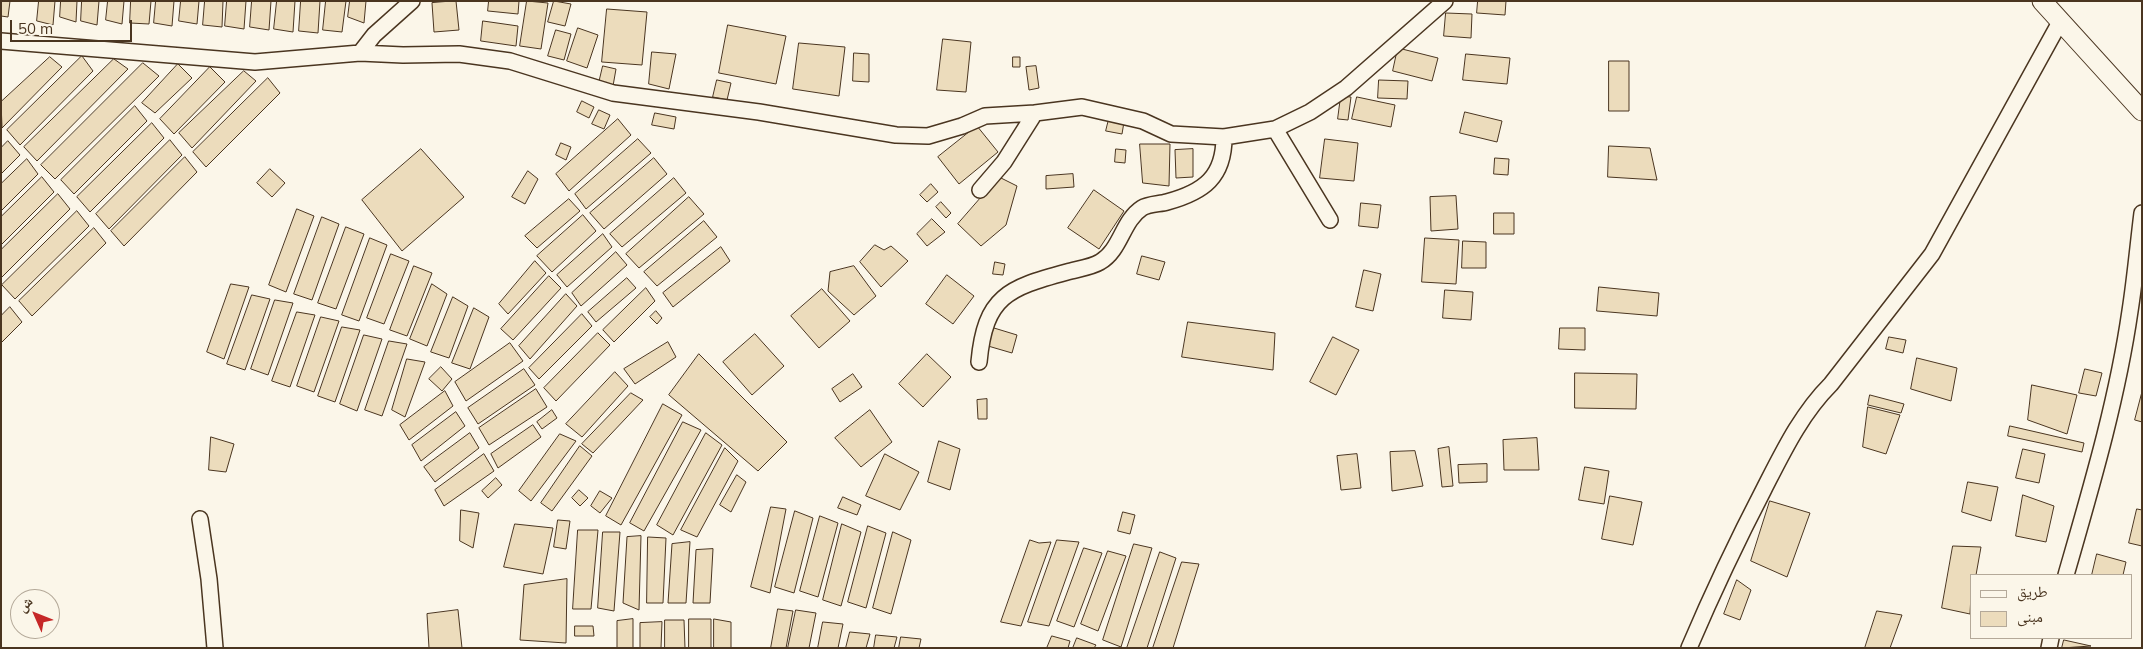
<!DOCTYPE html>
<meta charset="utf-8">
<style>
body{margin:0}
#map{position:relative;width:2143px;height:649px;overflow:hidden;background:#fbf6e9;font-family:Mulish,"Noto Naskh Arabic",sans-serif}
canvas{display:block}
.frame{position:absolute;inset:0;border:2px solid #4a3520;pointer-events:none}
.legend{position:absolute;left:1970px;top:574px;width:162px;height:65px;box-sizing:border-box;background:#fbf6e9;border:1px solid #b4a999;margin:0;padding:6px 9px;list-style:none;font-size:15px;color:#4a3520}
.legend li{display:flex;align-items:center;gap:10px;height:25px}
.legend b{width:25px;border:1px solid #b4a999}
.north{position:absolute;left:10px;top:589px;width:50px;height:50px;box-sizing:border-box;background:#fbf6e9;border:1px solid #b4a999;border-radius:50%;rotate:314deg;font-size:14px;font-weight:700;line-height:20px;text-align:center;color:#4a3520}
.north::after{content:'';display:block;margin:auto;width:18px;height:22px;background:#c62828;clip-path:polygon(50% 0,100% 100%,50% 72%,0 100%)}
.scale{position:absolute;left:10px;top:20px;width:122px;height:22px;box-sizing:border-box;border:2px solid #4a3520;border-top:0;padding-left:6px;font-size:15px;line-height:18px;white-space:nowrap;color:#4a3520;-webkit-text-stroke:4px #fbf6e9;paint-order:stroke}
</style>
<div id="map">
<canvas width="2143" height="649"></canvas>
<div class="frame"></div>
<ul class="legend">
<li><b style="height:6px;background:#fbf6e9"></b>طريق</li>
<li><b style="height:14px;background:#ecdcbc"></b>مبنى</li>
</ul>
<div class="north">ش</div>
<div class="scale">50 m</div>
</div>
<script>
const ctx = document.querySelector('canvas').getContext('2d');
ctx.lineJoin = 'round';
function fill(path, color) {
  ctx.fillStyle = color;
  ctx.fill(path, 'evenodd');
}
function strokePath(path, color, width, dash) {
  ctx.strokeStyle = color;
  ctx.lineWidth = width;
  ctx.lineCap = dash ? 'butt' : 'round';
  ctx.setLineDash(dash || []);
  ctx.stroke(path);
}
const building = new Path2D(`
 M1 1H10L8 17 1 16Z
 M39 1H55L53 25 37 21Z
 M61 1H77L76 22 60 17Z
 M82 1H99L97 25 81 21Z
 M108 1H124L122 24 106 20Z
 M131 1H151L149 24 130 23Z
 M156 1H174L172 26 154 23Z
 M181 1H199L197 24 179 21Z
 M205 1H223L222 27 203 25Z
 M227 1H246L244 29 225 26Z
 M252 1H271L269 30 250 27Z
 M277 1H295L293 32 274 29Z
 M301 1H320L318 33 299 31Z
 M326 1H346L342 32 323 30Z
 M350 1H366L364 23 348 17Z
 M456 1 459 30 434 32 432 3Z
 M489 1H519L518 14 488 11Z
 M527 1 548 3 541 49 520 46Z
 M554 1 571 4 565 26 548 22Z
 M1478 1H1506L1505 15 1477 13Z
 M607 9 647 12 642 65 602 62Z
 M1446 13 1472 14 1471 38 1444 36Z
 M483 21 518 26 516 46 481 41Z
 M728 25 786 36 776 84 719 73Z
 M578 28 598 35 587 68 567 61Z
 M556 30 571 34 564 60 548 56Z
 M943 39 971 42 966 92 937 90Z
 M799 43 845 47 839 96 793 89Z
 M1398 48 1438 58 1432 81 1393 71Z
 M652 52 676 54 669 89 649 84Z
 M854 53 869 54V82L853 81Z
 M1466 54 1510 58 1507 84 1463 80Z
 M82 56 93 71 20 145 7 130Z
 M50 57 62 67 2 128 1 102Z
 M1013 57H1020V67H1013Z
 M114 59 128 69 37 161 24 147Z
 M1609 61H1629V111H1609Z
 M143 63 159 76 55 179 41 165Z
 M178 64 192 78 155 113 142 103Z
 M603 66 616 69 613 86 599 83Z
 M1036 66 1039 88 1029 90 1026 67Z
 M210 67 225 82 174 134 160 119Z
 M244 71 256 81 192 148 179 133Z
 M268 78 280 93 206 167 193 152Z
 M717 80 731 83 727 100 713 97Z
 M1379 80 1408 81 1407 99 1378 98Z
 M1341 96 1351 97 1348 120 1338 119Z
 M1357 97 1395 105 1391 127 1352 119Z
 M582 101 594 107 589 118 577 112Z
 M135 106 147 121 74 194 61 180Z
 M599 110 610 115 604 129 592 124Z
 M1465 112 1502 121 1497 142 1460 133Z
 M655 113 676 117 674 129 652 125Z
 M618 119 631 135 569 191 556 174Z
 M1109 119 1124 122 1122 134 1106 131Z
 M152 123 164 138 90 212 77 197Z
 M977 126 998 152 959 184 938 157Z
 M638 139 651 153 586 209 575 194Z
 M1325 139 1358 143 1354 181 1320 178Z
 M170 140 182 155 109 229 96 214Z
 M8 141 20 155 1 174V148Z
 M561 143 571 147 566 160 556 155Z
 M1140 144H1170L1169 186 1143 183Z
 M1609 146 1650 148 1657 180 1608 177Z
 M421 149 464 197 402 251 362 200Z
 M1116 149 1126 150 1125 163 1115 162Z
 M1193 149V177L1176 178 1175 150Z
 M185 157 197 172 124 246 111 231Z
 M654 158 667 174 604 229 590 213Z
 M1495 158 1509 159 1508 175 1494 174Z
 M27 159 38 174 1 211V184Z
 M270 169 285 183 272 197 257 183Z
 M528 171 538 179 525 204 512 197Z
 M1073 174 1074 187 1046 189V176Z
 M42 177 54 192 1 245V217Z
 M999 177 1017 186 1006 225 981 246 958 224Z
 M674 178 686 193 622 247 610 234Z
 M931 184 938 192 927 202 920 195Z
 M1094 190 1124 211 1099 249 1068 228Z
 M58 194 70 209 1 278V250Z
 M1456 196 1458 229 1431 231 1430 197Z
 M689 197 704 214 639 268 626 254Z
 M569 199 580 211 537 248 525 236Z
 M941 202 951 213 946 218 936 207Z
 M1361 203 1381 205 1378 228 1359 226Z
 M297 209 314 216 286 292 269 285Z
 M77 211 89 226 15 299 2 285Z
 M1494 213H1514V234H1494Z
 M583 215 596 231 552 272 537 256Z
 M322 217 339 224 312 300 294 294Z
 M932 219 945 232 927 246 917 234Z
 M704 221 717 237 657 286 644 272Z
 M346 227 364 234 336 309 318 303Z
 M94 228 106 243 32 316 19 301Z
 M603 234 612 247 567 287 557 275Z
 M370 238 387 245 359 321 342 315Z
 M1425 238 1459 240 1456 284 1422 282Z
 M1463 241 1486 242V268H1462Z
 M875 245 884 250 891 246 908 261 881 287 860 262Z
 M721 247 730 261 673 307 663 293Z
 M616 252 627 265 581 306 572 293Z
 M391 254 409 261 384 324 367 318Z
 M1142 256 1165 262 1159 280 1137 274Z
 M535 261 546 273 508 314 499 304Z
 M995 262 1005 264 1003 275 993 274Z
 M414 266 432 273 407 336 390 330Z
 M854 266 876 296 854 315 828 291 830 272Z
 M1364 270 1381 274 1373 311 1356 307Z
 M947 275 974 296 953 324 926 304Z
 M549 276 561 288 513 340 501 329Z
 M627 278 636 288 596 322 588 312Z
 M231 284 249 287 224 359 207 352Z
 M432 284 447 294 427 346 410 339Z
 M1599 287 1659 293 1657 316 1597 311Z
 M646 288 655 301 614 342 603 330Z
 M822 289 850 321 819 348 791 316Z
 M1445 290 1473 292 1471 320 1443 318Z
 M566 294 577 306 530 359 519 346Z
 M252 295 270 299 245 370 227 364Z
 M453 297 468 306 449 358 431 352Z
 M275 300 293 303 268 375 251 369Z
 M10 307 22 322 1 343V316Z
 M474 308 489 317 470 369 452 363Z
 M656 311 662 318 657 324 650 317Z
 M297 312 315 315 290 387 272 381Z
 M582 314 592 326 539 379 529 368Z
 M321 317 339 321 314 392 297 386Z
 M1188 322 1275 333 1273 370 1182 357Z
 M342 327 360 330 335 402 318 396Z
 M994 328 1017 335 1012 353 988 346Z
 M1560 328H1585V350L1559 349Z
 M598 333 610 345 556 401 544 388Z
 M755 334 784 366 752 395 723 362Z
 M364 335 382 339 357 411 340 404Z
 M1333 337 1359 350 1336 395 1310 382Z
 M1889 337 1906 340 1903 353 1886 349Z
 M389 341 407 344 382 416 365 410Z
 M668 342 676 357 635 384 624 369Z
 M510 343 523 361 466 401 455 382Z
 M699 354 787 442 758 471 669 395Z
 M927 354 951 377 923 407 899 384Z
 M1917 358 1957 368 1951 401 1911 389Z
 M407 359 425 362 405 417 392 410Z
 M441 367 452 379 442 391 429 379Z
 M524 369 535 385 478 424 468 408Z
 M2085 369 2102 373 2096 396 2079 393Z
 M615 372 628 386 582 437 566 424Z
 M1575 373 1637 374 1636 409 1575 408Z
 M853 374 862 387 840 402 832 389Z
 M2032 385 2077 395 2067 434 2028 420Z
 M536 389 547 407 489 445 479 428Z
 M445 391 453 406 409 440 400 425Z
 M2142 392V422L2135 420Z
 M631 393 643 400 593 453 582 444Z
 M1870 395 1904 404 1901 413 1868 405Z
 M987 399V419H978L977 400Z
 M663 404 682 415 621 525 606 516Z
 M1868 407 1900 415 1886 454 1863 447Z
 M552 410 557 418 542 429 537 422Z
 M870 410 892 442 861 467 835 438Z
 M456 412 465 426 421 461 412 445Z
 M683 422 701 430 644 531 630 523Z
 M533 425 541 437 498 468 491 454Z
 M2010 426 2084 443 2082 452 2008 436Z
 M470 433 479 448 435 482 424 467Z
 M706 433 722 445 673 535 657 525Z
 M560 434 576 441 531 501 519 491Z
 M211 437 234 444 226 472 209 470Z
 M1537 438 1539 470H1504L1503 440Z
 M939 441 960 449 950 490 928 482Z
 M580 446 592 456 552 511 541 503Z
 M1449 447 1453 486 1442 487 1438 449Z
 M725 448 738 461 697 537 681 530Z
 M2023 449 2045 454 2039 483 2016 478Z
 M1415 451 1423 486 1392 491 1390 452Z
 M484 454 494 471 444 506 435 490Z
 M885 454 919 472 900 510 866 496Z
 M1357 454 1361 488 1341 490 1337 456Z
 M1487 464V482L1459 483 1458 465Z
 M1585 467 1609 471 1604 504 1579 500Z
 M737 475 746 482 731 512 720 505Z
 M496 478 502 485 488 498 482 491Z
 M1968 482 1998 487 1991 521 1962 512Z
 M579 490 588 498 580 506 572 498Z
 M600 491 612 498 600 513 591 506Z
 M2023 495 2054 506 2046 542 2016 536Z
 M1610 496 1642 502 1633 545 1602 539Z
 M843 497 861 505 857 515 838 508Z
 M1770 501 1810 513 1787 577 1751 561Z
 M771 507 786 509 770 593 751 587Z
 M2137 509 2142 510V546L2129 543Z
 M461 510 479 513 473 548 460 541Z
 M795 511 813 518 794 593 775 587Z
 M1123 512 1135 515 1130 534 1118 531Z
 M820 516 838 523 818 597 800 591Z
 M558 520 570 521 566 549 554 547Z
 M515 524 553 528 543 574 504 567Z
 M842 524 861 532 841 606 823 600Z
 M868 526 886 533 866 608 848 602Z
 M578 530H598L591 609H573Z
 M603 532H620L614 611 598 608Z
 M893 532 911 540 891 614 873 608Z
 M641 536 639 610 623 603 627 537Z
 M648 537 666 538 663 603H647Z
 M1030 540 1039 543 1051 542 1021 626 1001 622Z
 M1057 540 1079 542 1049 626 1028 622Z
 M690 542 686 603H668L672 544Z
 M1134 544 1152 548 1121 647 1103 640Z
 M1953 546 1981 547 1976 575H1972L1970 614 1942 608Z
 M1084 548 1102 553 1074 627 1057 621Z
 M713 549 710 603H693L696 550Z
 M1108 551 1126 556 1098 631 1081 624Z
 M1160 552 1176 558 1147 648H1127Z
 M2097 554 2126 562 2123 575H2092Z
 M1182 562 1199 564 1173 648H1153Z
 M567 579 566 643 520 640 524 585Z
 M1737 580 1751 590 1740 620 1724 614Z
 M778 609 793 611 786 648H771Z
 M458 610 462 648H429L427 614Z
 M796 610 816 613 809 648H788Z
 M1877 611 1902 615 1890 648H1865Z
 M633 619V648H617V621Z
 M689 619H711V648H689Z
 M714 619 731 622V648H714Z
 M665 620H684L685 648H665Z
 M662 622 661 648H640V623Z
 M823 622 843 624 838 648H818Z
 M575 626H593L594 636H575Z
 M850 632 870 634 866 648H846Z
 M876 635 897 637 894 648H874Z
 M1052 636 1070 641 1068 648H1047Z
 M901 637 921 639 919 648H899Z
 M1077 638 1096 645 1094 648H1073Z
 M2064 640 2091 646 2062 648Z`);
fill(building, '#ecdcbc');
strokePath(building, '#4a3520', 1);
const minor = new Path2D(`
 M412 1 374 35 360 53 403 55 459 54 510 61 613 93 759 112 896 135 928 136 962 126 985 116 1035 113
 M1 41 255 62 360 53
 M980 190 1004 162 1035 113 1082 107 1143 121 1171 134 1224 137
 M1330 220 1275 129 1310 112 1346 88 1445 1
 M979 362C985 296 1008 288 1067 272 1078 269 1092 267 1100 262 1121 250 1122 221 1142 208 1148 204 1160 204 1167 202 1204 192 1224 177 1224 137L1275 129
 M200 519 209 579 215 648
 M2066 575C2091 488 2117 401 2130 311 2135 279 2138 245 2142 213
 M1689 648C1712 594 1737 541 1764 489 1783 452 1801 414 1831 384L1932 254 2060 22
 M2049 648 2051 638`);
const tertiary = new Path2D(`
 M2042 1 2142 111`);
strokePath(minor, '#4a3520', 18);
strokePath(tertiary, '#4a3520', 21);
strokePath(minor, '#fbf6e9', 15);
strokePath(tertiary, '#fbf6e9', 19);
</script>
